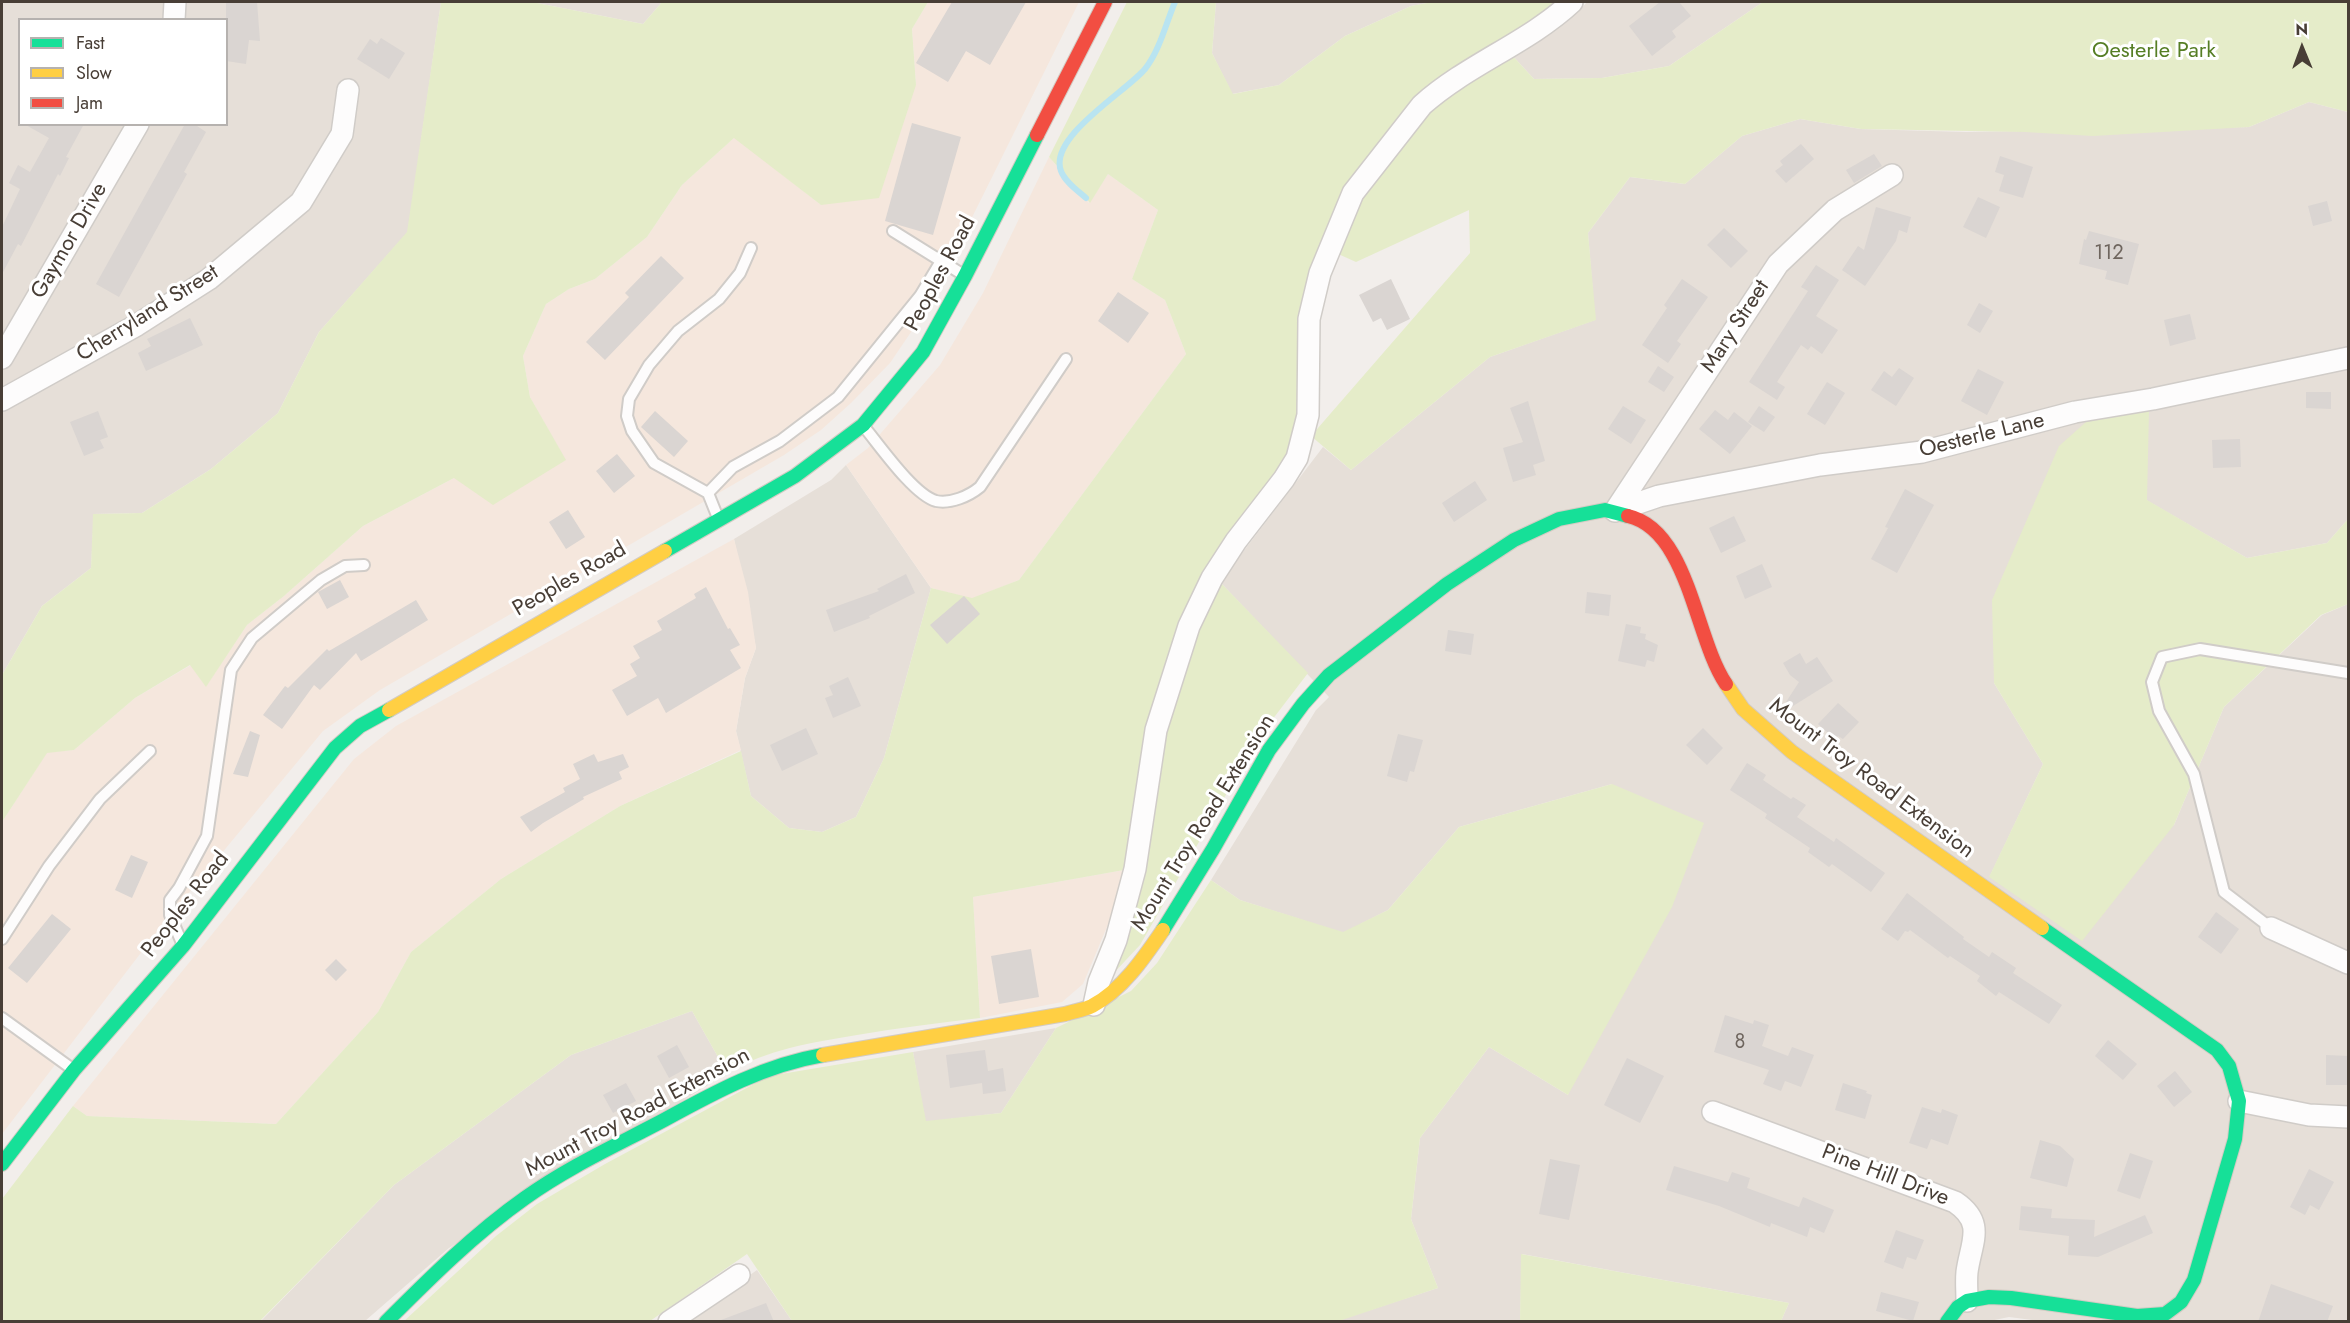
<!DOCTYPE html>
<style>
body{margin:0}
#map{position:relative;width:2350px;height:1323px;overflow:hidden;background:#f2eeeb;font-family:Jost,sans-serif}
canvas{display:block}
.frame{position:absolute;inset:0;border:3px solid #483e36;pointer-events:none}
.legend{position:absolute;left:18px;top:18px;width:210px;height:108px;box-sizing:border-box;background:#fff;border:2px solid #b6b2af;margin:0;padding:8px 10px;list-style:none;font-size:18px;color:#483e36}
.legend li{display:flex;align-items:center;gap:12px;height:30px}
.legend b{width:30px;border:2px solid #b6b2af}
.north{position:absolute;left:2272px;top:18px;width:60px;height:60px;-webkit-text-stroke:4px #fff;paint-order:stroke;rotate:359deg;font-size:16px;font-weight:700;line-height:24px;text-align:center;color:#483e36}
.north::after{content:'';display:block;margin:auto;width:21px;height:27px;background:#483e36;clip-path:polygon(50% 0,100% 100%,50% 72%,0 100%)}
</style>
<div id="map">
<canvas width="2350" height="1323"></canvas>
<div class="frame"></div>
<ul class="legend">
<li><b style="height:8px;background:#16e098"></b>Fast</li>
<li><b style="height:8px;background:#ffcf43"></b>Slow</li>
<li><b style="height:8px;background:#f24e42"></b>Jam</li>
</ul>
<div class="north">N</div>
</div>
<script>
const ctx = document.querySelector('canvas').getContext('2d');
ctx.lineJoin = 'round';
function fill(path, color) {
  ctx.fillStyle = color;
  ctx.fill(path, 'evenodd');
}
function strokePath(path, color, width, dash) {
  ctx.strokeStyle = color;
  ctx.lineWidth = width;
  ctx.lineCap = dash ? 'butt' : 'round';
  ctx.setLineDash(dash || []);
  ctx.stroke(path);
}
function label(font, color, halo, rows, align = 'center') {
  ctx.font = font + ' Jost,sans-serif';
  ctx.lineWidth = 6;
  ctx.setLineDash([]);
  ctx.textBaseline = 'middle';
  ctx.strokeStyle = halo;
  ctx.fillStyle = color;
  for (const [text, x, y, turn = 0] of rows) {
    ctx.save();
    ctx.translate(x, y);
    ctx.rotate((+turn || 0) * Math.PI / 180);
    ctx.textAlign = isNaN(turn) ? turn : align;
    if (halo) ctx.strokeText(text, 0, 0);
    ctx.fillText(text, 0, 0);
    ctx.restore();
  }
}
fill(new Path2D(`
 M2 2H441L408 232 319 332 278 413 211 469 142 513 94 514 91 568 42 606 2 675ZM20 20H226V124H20Z
 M532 2H662L643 24Z
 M1216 2H1432L1411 6 1345 36 1279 85 1232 94 1212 53Z
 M1587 2H1763L1669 66 1602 78 1534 79 1511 54 1581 9Z
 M2309 102 2348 112V519L2327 543 2247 558 2146 500 1994 683 2043 764 1990 876 2174 825 2224 707 2322 615 2348 604V1321L2048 1322 2009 1317 1985 1322 1781 1321 1789 1303 1522 1254 1520 1321H1336L1438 1288 1411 1219 1420 1138 1489 1047 1568 1095 1612 784 1459 827 1388 910 1343 933 1240 900 1211 880 1316 710 1329 697 1220 582 1323 447 1351 470 1490 357 1595 320 1588 233 1630 177 1685 184 1742 136 1800 119 1861 129 1966 132 2249 127Z
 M846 465 931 588 884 758 856 817 822 832 789 828 751 796 736 731 745 678 756 648 734 539 831 480Z
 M692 1011 727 1073 449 1248 365 1321 260 1322 394 1185 571 1055Z
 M1056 1028 1001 1113 925 1122 913 1052Z
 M757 1270 792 1321 684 1322Z`), '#e6dfd8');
fill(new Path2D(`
 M928 2H1079L926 310 890 363 851 403 821 430 784 455 380 690 323 731 163 924 2 1134V822L47 752 74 750 135 698 191 665 206 686 247 625 284 596 363 526 454 478 565 460 530 397 523 356 546 304 569 289 595 279 647 237 682 185 735 137 821 205 916 85 912 29Z
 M1049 157 1089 203 1108 174 1158 210 1132 279 1165 300 1186 354 1019 580 972 599 931 588 846 465 868 448 940 365 983 293Z
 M734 539 748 592 756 648 745 678 736 731 741 750 620 806 501 879 411 952 378 1012 276 1124 87 1116 73 1106 354 759 396 726Z
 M1124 870 1117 903 1083 984 1062 1002 980 1018 973 897Z`), '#f5e7dd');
fill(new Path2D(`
 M441 2H532L643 24 662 2H928L912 29 916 85 879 198 821 205 734 138 682 185 647 237 595 279 569 289 546 304 523 356 530 397 566 460 493 505 454 478 363 526 284 596 247 625 206 687 190 665 135 698 74 750 47 753 2 822V675L42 606 91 568 93 514 142 513 211 469 278 413 319 332 407 232Z
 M1127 2H1216L1212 53 1233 94 1279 85 1345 36 1411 6 1432 2H1557L1422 93 1405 111 1305 301 1298 329 1300 415 1294 444 1150 718 1124 870 973 897 980 1018C939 1023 898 1028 857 1035 809 1043 769 1049 727 1073L692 1011 571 1055 394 1185 260 1321H2V1199L73 1106 87 1116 276 1124 378 1012 411 952 501 879 620 806 741 751 751 796 789 828 822 832 856 817 884 758 931 588 972 598 1019 580 1186 354 1165 300 1132 279 1158 210 1108 174 1090 203 1049 157Z
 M1763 2H2348V112L2309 102 2249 127 2093 136 2025 132 1861 129 1800 119 1742 136 1685 184 1630 177 1588 233 1596 320 1490 357 1351 470 1311 436 1470 253 1469 210 1356 262 1336 253 1361 198 1430 109 1511 54 1534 79 1602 78 1669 66Z
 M2149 410 2147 500 2247 558 2327 543 2348 519V604L2321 615 2224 707 2174 825 2082 941 1989 877 2043 764 1994 683 1992 600 2059 446 2086 422Z
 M1220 582 1308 673 1259 737 1140 945 1111 976 1153 806 1166 732 1180 678 1195 637Z
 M1612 784 1704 823 1672 907 1568 1095 1489 1047 1420 1138 1411 1219 1438 1288 1336 1322 792 1321 747 1254 650 1321 403 1322 496 1236 537 1204 605 1164 769 1076 913 1052 926 1121 1001 1113 1056 1028 1131 991 1157 963 1211 880 1240 900 1343 932 1388 910 1459 827Z
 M1521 1254 1789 1303 1781 1321H1520Z`), '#e5ecc9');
strokePath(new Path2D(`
 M1086 198C1078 191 1065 182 1061 171 1048 137 1127 91 1145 69 1160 50 1166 23 1175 2`), '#b9e4f1', 6);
fill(new Path2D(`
 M226 2H257L260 41 249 40 246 64 226 61Z
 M952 2H1026L990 65 966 51 948 82 916 63Z
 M1660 2H1679L1691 16 1672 31 1676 37 1652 56 1629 26Z
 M381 38 405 53 389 79 357 59 370 39 377 44Z
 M912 123 961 137 933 235 885 221Z
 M24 124H84L66 157 69 158 60 176 58 174 21 246 18 244 2 274V227L20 189 9 183 18 165 30 172 49 138Z
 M185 124H194L206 132 184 172 187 174 119 297 96 284Z
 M1801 144 1814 159 1786 183 1775 171 1783 165 1780 161Z
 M1874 154 1882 166 1854 183 1846 170Z
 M2000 156 2033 167 2023 198 1999 191 2004 175 1995 172Z
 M1978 197 2000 207 1986 238 1963 227Z
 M2327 201 2332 221 2313 226 2308 206Z
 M1876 207 1911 217 1907 233 1899 230 1896 241 1865 286 1842 270 1858 246 1864 250Z
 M1724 228 1748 251 1731 268 1707 245Z
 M2089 231 2139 244 2128 285 2105 279 2107 271 2079 264 2084 239 2086 240Z
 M661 256 684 278 605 360 586 342 629 297 625 293Z
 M1816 265 1839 280 1816 316 1838 330 1822 354 1811 346 1808 350 1801 345 1777 382 1785 387 1777 400 1749 382 1808 291 1801 287Z
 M1391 279 1410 319 1387 330 1381 318 1373 322 1359 295Z
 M1682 279 1708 297 1677 341 1681 344 1668 363 1642 345 1667 308 1664 305Z
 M1118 292 1149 313 1128 343 1098 321Z
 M1979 303 1993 311 1980 333 1967 325Z
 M2190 314 2196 339 2170 346 2164 320Z
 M190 318 203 345 146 371 138 353 151 346 147 339Z
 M1658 366 1674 377 1664 392 1648 382Z
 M1899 368 1914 378 1896 406 1871 390 1884 371 1892 377Z
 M1978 369 2004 382 1987 415 1961 401Z
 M1827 382 1845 393 1825 425 1807 414Z
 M2306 392H2331V409L2306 408Z
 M1528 401 1545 461 1533 465 1536 475 1513 482 1503 448 1523 442 1510 408Z
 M1623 406 1646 420 1631 444 1608 429Z
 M1759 406 1775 417 1764 432 1748 422Z
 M1715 410 1728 420 1734 412 1752 426 1730 454 1699 429Z
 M98 411 108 437 100 440 104 448 84 456 70 422Z
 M655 411 688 441 674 457 641 427Z
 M2240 439 2241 467 2213 468 2212 440Z
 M617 454 635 476 614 493 596 471Z
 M1475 481 1487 500 1454 522 1442 503Z
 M1905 489 1934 505 1897 573 1871 559 1888 528 1885 527Z
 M568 510 585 537 566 549 549 522Z
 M1734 516 1746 541 1721 553 1709 528Z
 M1762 564 1772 587 1745 599 1736 576Z
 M906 574 915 593 869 616 870 618 834 632 826 610 879 591 877 589Z
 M340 580 349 597 327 609 318 592Z
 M706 587 728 629 730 628 740 645 730 650 741 668 666 713 658 698 627 716 612 690 637 676 630 664 640 658 633 646 662 630 657 621 696 598 694 594Z
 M1587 592 1611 595 1609 616 1585 613Z
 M964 596 980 614 947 644 930 625Z
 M416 600 428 620 361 661 356 653 320 690 314 685 282 729 263 715 285 686 288 688 327 649 329 651Z
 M1626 624 1641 627 1640 633 1646 634 1645 639 1658 645 1654 662 1647 660 1645 667 1618 661Z
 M1448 630 1474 634 1471 655 1445 651Z
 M1800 653 1806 664 1817 657 1833 681 1777 716 1799 682 1790 675 1783 663Z
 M848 677 861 706 833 718 825 698 833 695 829 686Z
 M1838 703 1859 722 1843 739 1838 736 1835 739 1818 724Z
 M806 728 818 754 782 771 770 745Z
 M1703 728 1723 748 1707 765 1686 745Z
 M250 731 260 735 248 777 233 774Z
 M1398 734 1423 740 1414 772 1410 771 1407 782 1387 776Z
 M594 754 598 762 623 754 629 767 619 772 622 779 583 797 584 799 543 823 531 832 520 817 565 792 563 788 580 779 573 764Z
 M1747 763 1766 775 1763 780 1791 799 1793 797 1806 805 1797 817 1834 842 1836 838 1885 873 1871 892 1832 864 1829 867 1808 852 1810 848 1765 818 1767 814 1730 790Z
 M131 855 148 862 132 898 115 890Z
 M1907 893 1964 937 1963 939 1989 957 1992 952 2016 968 2013 973 2062 1005 2049 1024 1999 992 1996 996 1977 981 1980 976 1950 956 1948 958 1910 930 1908 932 1905 931 1898 941 1881 929Z
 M2216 912 2239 929 2221 954 2198 937Z
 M52 914 71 929 27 983 8 968Z
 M1031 949 1039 997 999 1004 991 956Z
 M336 959 347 970 336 981 325 970Z
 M1725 1015 1753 1024 1754 1020 1769 1025 1762 1046 1788 1056 1792 1047 1814 1055 1801 1087 1785 1081 1781 1091 1763 1084 1769 1070 1714 1052Z
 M2108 1040 2137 1064 2123 1080 2095 1056Z
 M677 1045 689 1067 669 1078 657 1056Z
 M985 1050 988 1071 1003 1068 1006 1091 983 1094 982 1083 950 1088 946 1055Z
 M2326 1055 2349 1056V1085H2326Z
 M1627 1058 1664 1076 1640 1123 1604 1105Z
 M2175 1071 2192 1092 2174 1107 2157 1086Z
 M626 1083 636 1101 613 1113 603 1095Z
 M1843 1083 1867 1091 1866 1093 1872 1095 1865 1119 1835 1110Z
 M1922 1107 1941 1113 1942 1109 1958 1115 1948 1145 1931 1139 1927 1149 1909 1143Z
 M2040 1140 2060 1146 2074 1159 2067 1187 2030 1178Z
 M2130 1153 2153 1161 2140 1199 2117 1191Z
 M1550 1159 1580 1165 1569 1220 1539 1214Z
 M1674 1166 1728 1182 1732 1172 1750 1178 1747 1188 1799 1207 1803 1197 1834 1210 1824 1233 1810 1227 1807 1237 1771 1223 1770 1227 1719 1206 1666 1190Z
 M2309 1169 2334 1182 2319 1210 2310 1205 2305 1215 2290 1207Z
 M2021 1206 2052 1209 2051 1218 2095 1220 2094 1237 2145 1215 2153 1233 2098 1257 2068 1255 2069 1236 2019 1230Z
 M1896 1230 1924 1240 1916 1260 1907 1257 1903 1269 1884 1262Z
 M2271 1284 2333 1306 2327 1322H2258Z
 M1881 1292 1919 1302 1913 1321 1876 1311Z
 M766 1303 774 1322H721V1320Z`), '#dad5d2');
const lane = new Path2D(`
 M893 231 962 274
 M865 428C880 446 914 495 936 501 951 504 969 496 980 487L1066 359
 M708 493 733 467 780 441 838 397 920 296 941 261
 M718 518 708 493 654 463 632 431 627 416 629 399 649 365 678 331 719 299 740 273 751 248
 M2271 928 2224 892 2194 774 2159 711 2152 682 2162 657 2200 649 2348 673
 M2 939 49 866 100 799 150 751
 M182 943 170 915V900L179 888 207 836 231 670 252 638 321 580 345 566 364 565
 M2 1018 71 1068`);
const street = new Path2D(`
 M174 20 175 2
 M2 358 138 124
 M2 400 137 325 209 279 301 202 342 134 348 90
 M1615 511 1659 496 1820 465 1922 452 2075 412 2153 399 2348 358
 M1615 511 1778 264 1835 210 1892 175
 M2271 928 2348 963
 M1094 1005 1099 982 1116 940 1135 869 1156 730 1189 626 1212 578 1236 541 1284 479 1297 458 1308 415 1309 319 1320 273 1353 193 1422 105C1468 64 1528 43 1572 2
 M2239 1101 2309 1115 2348 1117
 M1713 1112 1955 1202C1986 1223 1971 1242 1967 1272 1966 1281 1967 1291 1967 1301
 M669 1322 739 1275`);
const fast = new Path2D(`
 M665 551 795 476 863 425 923 352 965 276 1037 135
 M1163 930 1213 849 1269 750 1303 704 1329 675 1447 584 1514 540 1559 519 1605 510 1628 516
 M2 1164 74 1070 183 946 335 748 360 726 389 710
 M386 1322C430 1278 474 1234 525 1198 568 1167 617 1145 664 1120 715 1092 765 1065 823 1055
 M1947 1322 1958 1307 1967 1301 1989 1297 2011 1298 2137 1316 2165 1314 2181 1302 2194 1280 2235 1139 2239 1101 2229 1066 2217 1050 2042 928`);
const slow = new Path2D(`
 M1726 684 1743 709 1792 752 2042 928
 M389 710 665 551
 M823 1055 1065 1014C1074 1011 1084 1010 1092 1006 1122 990 1144 958 1163 930`);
const jam = new Path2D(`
 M1037 135 1105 2
 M1628 516C1689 530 1695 639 1726 684`);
strokePath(lane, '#d0ccc8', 14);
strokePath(street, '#d0ccc8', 24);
strokePath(fast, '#d3cbc3', 16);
strokePath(slow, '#d3cbc3', 16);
strokePath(jam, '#d3cbc3', 16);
strokePath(lane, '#fdfcfc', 10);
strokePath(street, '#fdfcfc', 21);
strokePath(fast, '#16e098', 14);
strokePath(slow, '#ffcf43', 14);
strokePath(jam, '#f24e42', 14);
label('20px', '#6e655e', null, [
 ["112",2109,254],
 ["8",1740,1043]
]);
label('22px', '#567e25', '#fff', [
 ["Oesterle Park",2154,52]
]);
label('22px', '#483e36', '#fff', [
 ["Gaymor Drive",70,241,-60],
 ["Peoples Road",941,274,-62],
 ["Cherryland Street",148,314,-32],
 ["Mary Street",1736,327,-57],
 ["Oesterle Lane",1982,436,-14],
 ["Peoples Road",570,580,-30],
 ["Mount Troy Road Extension",1871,779,37],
 ["Mount Troy Road Extension",1204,823,-58],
 ["Peoples Road",186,905,-52],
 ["Mount Troy Road Extension",638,1113,-28],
 ["Pine Hill Drive",1885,1176,21]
]);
</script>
